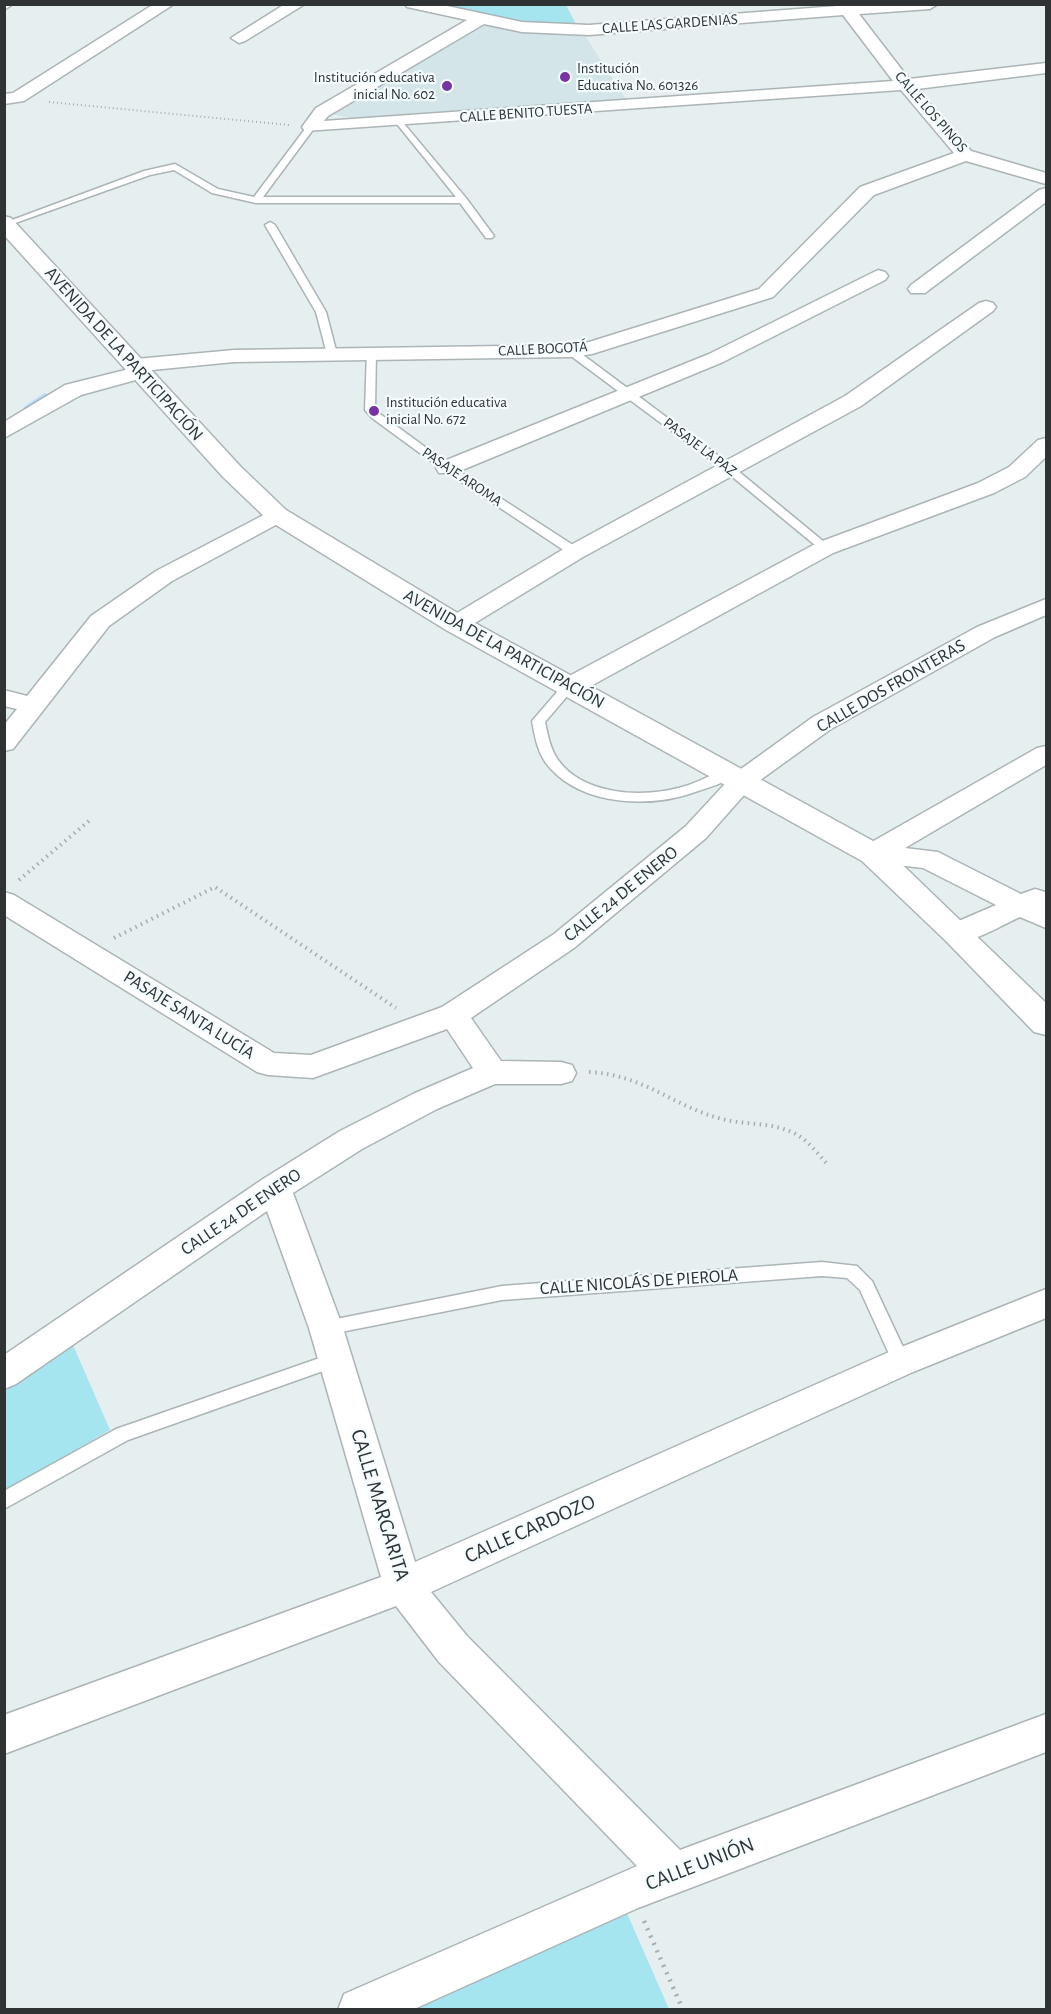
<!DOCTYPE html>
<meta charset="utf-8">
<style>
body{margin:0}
#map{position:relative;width:1051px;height:2014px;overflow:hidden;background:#e6eff0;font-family:"Alegreya Sans",sans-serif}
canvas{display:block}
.frame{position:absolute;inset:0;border:6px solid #2f3333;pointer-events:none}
</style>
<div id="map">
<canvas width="1051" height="2014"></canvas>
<div class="frame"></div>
</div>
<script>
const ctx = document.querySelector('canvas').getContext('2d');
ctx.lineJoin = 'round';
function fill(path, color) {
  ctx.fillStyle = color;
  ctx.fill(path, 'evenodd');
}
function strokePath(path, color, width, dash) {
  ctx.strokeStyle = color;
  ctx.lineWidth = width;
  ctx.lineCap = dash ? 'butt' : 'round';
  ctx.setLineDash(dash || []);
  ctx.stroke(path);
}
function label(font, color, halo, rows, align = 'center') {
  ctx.font = font + ' "Alegreya Sans",sans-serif';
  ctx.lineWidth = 4.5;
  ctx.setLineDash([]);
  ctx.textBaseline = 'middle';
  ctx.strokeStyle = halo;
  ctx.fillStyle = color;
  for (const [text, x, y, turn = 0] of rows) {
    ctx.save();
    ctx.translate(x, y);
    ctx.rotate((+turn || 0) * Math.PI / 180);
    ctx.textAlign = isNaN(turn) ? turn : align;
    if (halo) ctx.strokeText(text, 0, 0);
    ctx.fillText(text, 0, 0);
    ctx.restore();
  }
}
fill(new Path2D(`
 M486 25 523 31 584 34 627 101 354 119 332 114Z`), '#d3e5e8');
fill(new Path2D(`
 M436 5H566L577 26 513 22Z
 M73 1345 110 1430 5 1491V1391Z
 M626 1911 669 2009 399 2010Z`), '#a5e5f0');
strokePath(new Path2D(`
 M27 409 45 397`), '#b7dafd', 7);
const service = new Path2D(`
 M400 119 466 198 494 236 492 238H486L460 203H256L212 193 174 170 150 175 4 227V223L144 171 175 164 218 189 254 197 308 125 311 124 315 127 263 197H456L397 124 396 122Z
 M270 222 275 225 326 312 337 354 336 356 327 354 316 312 265 225Z
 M567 349H575L732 466 829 546V550H821L724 470 567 353Z
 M367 351 376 353 375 409 380 414 451 466 579 549V555H571L443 470 372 418 365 410Z
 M569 683 575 687 545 722C548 736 550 748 558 760 584 796 644 798 682 787 698 783 713 773 729 769L736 773C728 782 710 787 698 791 653 808 585 807 550 768 538 755 535 738 532 721L564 684Z
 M822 1262 857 1266 872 1281 910 1362 907 1367 901 1369 895 1367 860 1290 847 1278 822 1276 502 1300 326 1335 320 1333 317 1328 320 1323 326 1321 502 1286Z
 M334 1353 340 1355 343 1360 340 1365 128 1440 4 1509V1491L116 1429Z`);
const minor = new Path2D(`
 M4 4H13L4 10Z
 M154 4H174L24 101 4 104V94L13 93Z
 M285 4H305L245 41 239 43 231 38Z
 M405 4H438L522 22 589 25 837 6 835 4H938L930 9 859 14 909 79 1046 63V73L917 89 971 151 1046 173V184L966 161 874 195 773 297 592 354 571 357 234 362 152 370 150 376 81 395 4 438V422L65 385 129 369 126 365 129 361 136 359 234 350 571 345 589 342 759 289 860 187 954 153 901 90 305 131 302 127 316 108 467 20 407 7ZM843 15 893 81 324 121 328 116 484 24 522 32 589 35Z
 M1046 188V202L925 293H911L908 289 911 285 1039 190Z
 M878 270 885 272 888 276 885 280 723 362 455 473H439L436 468 439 463 709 354Z
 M986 301 993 303 996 307 993 311 861 406 583 557 465 629 456 631 447 629 444 624 447 619 567 547 845 396 979 303Z
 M1046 438V457L1025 477 994 493 833 553 578 693 569 695 560 693 556 687 560 681 817 543 978 483 1009 467 1038 440Z
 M277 508 285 510 289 515 285 520 172 581 109 626 13 749 4 751V725L17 709 4 706V690L27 696 91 616 156 571Z
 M1046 599V615L995 637 831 729 752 786 706 838 574 948 471 1018 501 1061 561 1062 572 1065 576 1073 572 1081 561 1084H495L437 1109 362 1149 293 1193 343 1328 415 1562 889 1352 1046 1289V1318L913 1372 431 1592 467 1636 680 1850 1046 1714V1752L638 1908 412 2010H338L344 1994 637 1866 439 1662 396 1606 4 1754V1715L381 1577 309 1328 267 1211 16 1384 4 1389V1355L263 1179 340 1131 415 1093 473 1068 447 1029 313 1078 268 1075 257 1072 4 915V892L14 895 274 1053 311 1055 442 1007 554 934 686 826 734 774 813 717 977 627Z
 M1046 746V765L905 848 938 852 1021 894 1035 889 1045 892 1046 928 1020 917C999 926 969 947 947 940L943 933 947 926 996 905 923 868 863 861 859 854 863 847 1037 748Z`);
const secondary = new Path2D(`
 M4 216 11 218 241 467 286 510 466 618 884 847 1046 1003V1035L1034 1032 946 941 862 861 446 630 268 520 223 477 4 235Z`);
strokePath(service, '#acb4b6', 3);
strokePath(minor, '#acb4b6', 3);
strokePath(secondary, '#acb4b6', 3);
strokePath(new Path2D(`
 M49 102 289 125`), '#a6adad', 2, [1, 3]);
strokePath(new Path2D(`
 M19 880 90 820
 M114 938 215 887 396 1008
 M589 1072C645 1075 672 1106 722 1119 745 1125 771 1122 794 1133 808 1140 817 1153 827 1164`), '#a6adad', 4, [1.5, 4.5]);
strokePath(new Path2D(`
 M644 1921 683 2010`), '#a6adad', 4.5, [2, 6]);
fill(service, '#fff');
fill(minor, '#fff');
fill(secondary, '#fff');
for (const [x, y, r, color] of [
 [565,77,6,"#7733a6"],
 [447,86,6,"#7733a6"],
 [374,411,6,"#7733a6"]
]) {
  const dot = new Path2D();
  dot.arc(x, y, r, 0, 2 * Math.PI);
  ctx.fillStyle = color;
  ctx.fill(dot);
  strokePath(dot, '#f3fcfe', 2);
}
label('15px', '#2f3333', '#f3fcfe', [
 ["CALLE LAS GARDENIAS",670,24,-4],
 ["CALLE LOS PINOS",931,112,49],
 ["CALLE BENITO TUESTA",526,113,-4],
 ["CALLE BOGOTÁ",543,349,-3],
 ["PASAJE LA PAZ",700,447,37],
 ["PASAJE AROMA",462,477,34]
]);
label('15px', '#2f3333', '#f3fcfe', [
 ["Institución",577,68],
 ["Educativa No. 601326",577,85],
 ["Institución educativa",435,77,"right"],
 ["inicial No. 602",435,94,"right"],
 ["Institución educativa",386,402],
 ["inicial No. 672",386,419]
], 'left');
label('18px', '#2f3333', '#f3fcfe', [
 ["AVENIDA DE LA PARTICIPACIÓN",124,354,48],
 ["AVENIDA DE LA PARTICIPACIÓN",504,649,29],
 ["CALLE DOS FRONTERAS",891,686,-30],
 ["CALLE 24 DE ENERO",621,894,-39],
 ["PASAJE SANTA LUCÍA",189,1015,32],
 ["CALLE 24 DE ENERO",241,1212,-34],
 ["CALLE NICOLÁS DE PIEROLA",639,1282,-4]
]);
label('21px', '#2f3333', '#f3fcfe', [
 ["CALLE MARGARITA",380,1505,73],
 ["CALLE CARDOZO",530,1529,-24],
 ["CALLE UNIÓN",700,1864,-21]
]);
</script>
